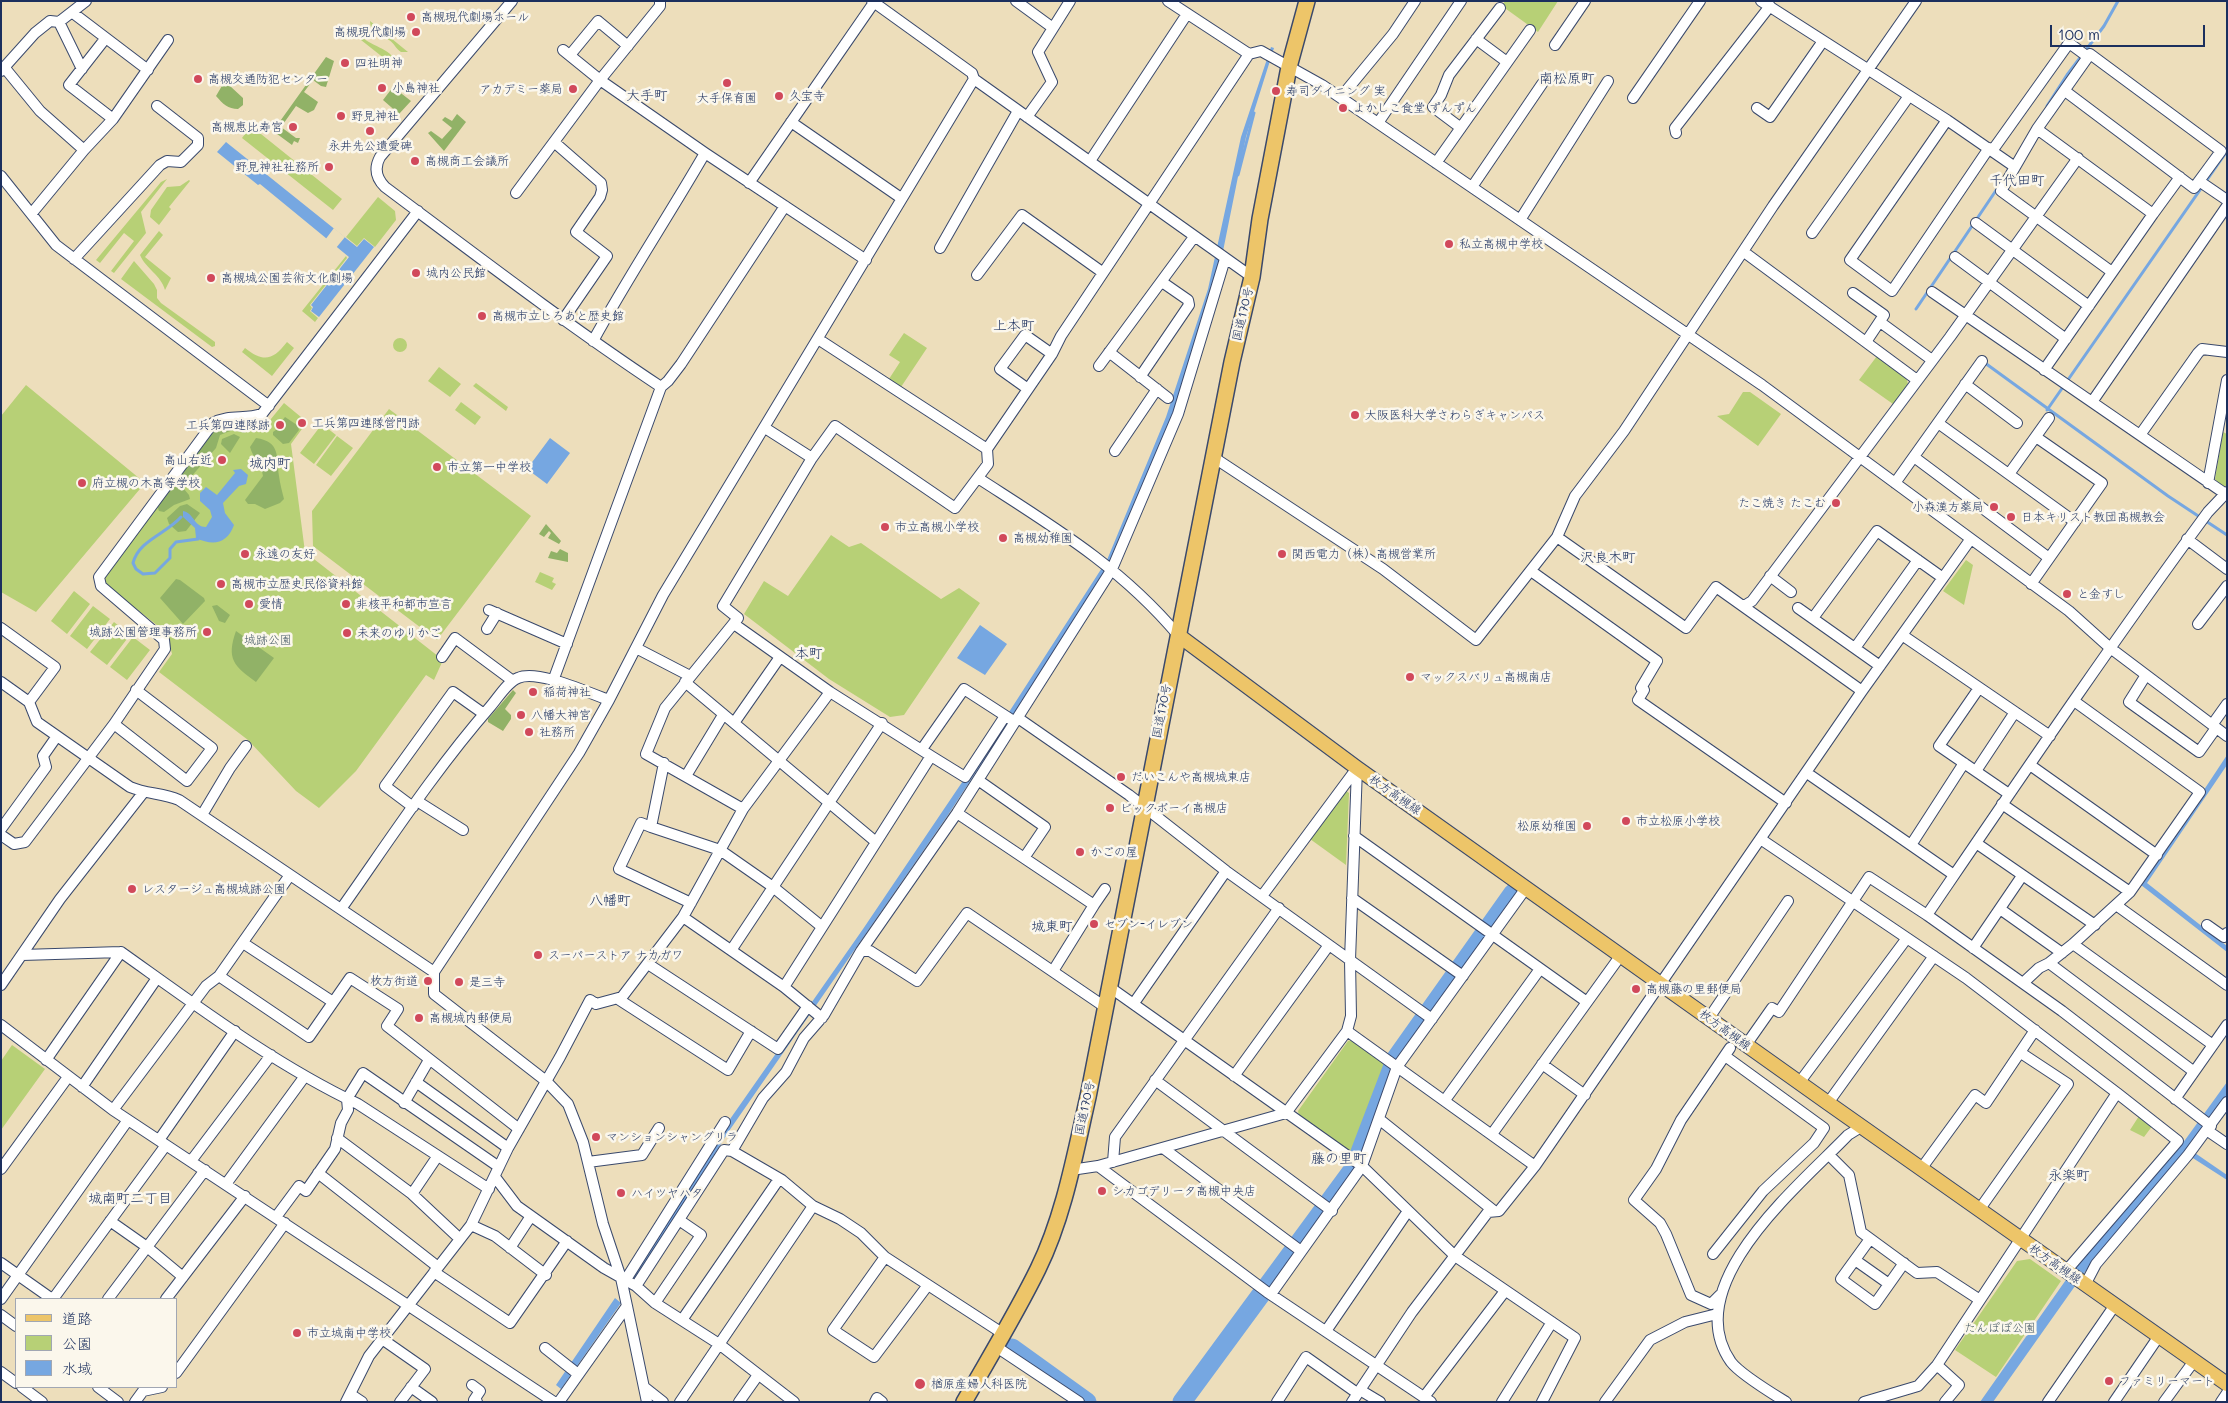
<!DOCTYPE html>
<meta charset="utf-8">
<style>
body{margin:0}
#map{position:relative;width:2228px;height:1403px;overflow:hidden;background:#eddebb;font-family:Mali,"Klee One",sans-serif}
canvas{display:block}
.frame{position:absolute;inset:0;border:2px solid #1b2f5e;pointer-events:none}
.legend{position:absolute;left:15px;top:1298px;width:162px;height:90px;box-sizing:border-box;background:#fbf7ec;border:1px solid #a1a7b3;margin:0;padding:6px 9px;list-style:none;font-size:15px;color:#1b2f5e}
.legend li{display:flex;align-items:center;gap:10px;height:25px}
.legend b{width:25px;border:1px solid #a1a7b3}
.scale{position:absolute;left:2050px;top:25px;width:155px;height:22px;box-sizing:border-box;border:2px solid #1b2f5e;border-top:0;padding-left:6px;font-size:15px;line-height:18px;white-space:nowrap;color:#1b2f5e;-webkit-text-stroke:4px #fbf7ec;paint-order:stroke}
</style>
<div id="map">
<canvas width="2228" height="1403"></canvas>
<div class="frame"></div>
<ul class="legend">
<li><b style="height:6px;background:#edc569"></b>道路</li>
<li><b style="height:14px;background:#b7d076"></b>公園</li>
<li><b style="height:14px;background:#76a7e1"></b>水域</li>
</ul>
<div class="scale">100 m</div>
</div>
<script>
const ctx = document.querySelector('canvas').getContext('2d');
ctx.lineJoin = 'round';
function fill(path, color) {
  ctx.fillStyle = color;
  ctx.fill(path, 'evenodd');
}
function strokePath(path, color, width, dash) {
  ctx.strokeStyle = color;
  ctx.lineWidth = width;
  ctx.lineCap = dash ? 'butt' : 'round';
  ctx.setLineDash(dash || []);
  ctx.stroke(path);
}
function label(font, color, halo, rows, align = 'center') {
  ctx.font = font + ' Mali,"Klee One",sans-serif';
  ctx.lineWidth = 5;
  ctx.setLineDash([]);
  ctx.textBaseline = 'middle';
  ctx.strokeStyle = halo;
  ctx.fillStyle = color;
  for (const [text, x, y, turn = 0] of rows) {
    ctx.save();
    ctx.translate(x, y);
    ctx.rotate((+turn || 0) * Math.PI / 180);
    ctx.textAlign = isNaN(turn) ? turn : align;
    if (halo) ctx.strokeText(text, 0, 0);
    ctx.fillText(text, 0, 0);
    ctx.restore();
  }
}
fill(new Path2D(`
 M1505 1H1558L1538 32 1502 6Z
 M370 21 408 52H401C396 49 394 43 389 40 380 34 371 36 370 21Z
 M363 38C377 49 395 49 399 70L361 40Z
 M251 126 342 199 333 210 242 138Z
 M167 179 141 212 146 233 114 273 111 271 134 241 124 233 100 263 96 260 161 182Z
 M189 180 190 181 169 207 171 209 159 225 150 217 151 210 167 187 180 186Z
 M378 197 395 211 396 220 375 247 364 238 357 246 346 237Z
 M159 231 163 235 145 257 171 278 165 290C161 275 146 269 140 255Z
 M346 256 347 258 310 305 312 308 310 311 318 318 315 322 302 311Z
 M134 261 154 284 157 290V298L161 303 215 342V346L212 347 121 279Z
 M904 333 927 348 901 387 889 379 900 362 889 355Z
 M393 345a7 7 0 1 1 14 0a7 7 0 1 1-14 0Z
 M287 342 294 348 272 376 242 352 245 348C264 363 273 360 287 342Z
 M1877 356 1906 377 1908 384 1893 404 1859 380Z
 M439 367 461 384 450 397 428 381Z
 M476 383 508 407 506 411 473 386Z
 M26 385 145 483 36 612 1 592V416Z
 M1743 392H1750L1781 414 1758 446 1717 416 1729 414Z
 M461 402 481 417 475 425 455 410Z
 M284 403 307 422 291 444 305 552 443 660 434 680 426 675 356 771 319 808 296 791 248 740 159 672 172 654 167 633 107 586 104 574 216 426 229 421 266 425Z
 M389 409 531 516 437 640 313 546 312 511Z
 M322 424 336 435 314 464 300 453Z
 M2223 432 2227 434V486L2222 487 2215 479Z
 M337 436 353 448 331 476 316 465Z
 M831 535 849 547 861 543 941 599 959 588 980 603 904 715 890 717 829 679 744 614 764 581 788 596Z
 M1966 560 1973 565 1964 605 1943 591Z
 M540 572 554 578 552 582 556 584 552 590 535 582Z
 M74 591 90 604 67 634 51 621Z
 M93 606 110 619 87 649 70 636Z
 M114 622 130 635 107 665 90 652Z
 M133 637 150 650 127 680 110 667Z
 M1345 790 1349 793 1346 865 1310 839Z
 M1352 1040 1386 1065 1356 1156 1299 1116 1298 1111 1348 1041Z
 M12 1045 45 1069 1 1130V1061Z
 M2139 1116 2153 1125 2144 1137 2130 1130Z
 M2030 1259 2061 1281 1996 1377 1955 1350 2017 1261Z`), '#b7d076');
fill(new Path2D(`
 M326 57 334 61 326 87 321 86 313 80 304 92 318 102 314 110 308 113 296 106 281 127 296 138H300L298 143 294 141 292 145 273 131Z
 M223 84 230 86 243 98V105L238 109C228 109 223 104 216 96Z
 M393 87 411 101 399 114 383 100Z
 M457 114 466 122 444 151 428 133 431 131 442 139 452 128 442 120 445 117 452 121Z
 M285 417 297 425 299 430 289 443 283 444 273 435V432L284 424 282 421Z
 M230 421 247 423 249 428 244 433 233 430 220 435 216 448 184 485V489L189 495 190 499 174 505 164 512 159 511 157 505 216 427Z
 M234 434 240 437 230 453 221 444 222 439Z
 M256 438C281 442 276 456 279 476 280 484 282 491 284 499L280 503 265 509 255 504H248L245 500 263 476C262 466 253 458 250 447Z
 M187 504 200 513 186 531 178 532 169 524 167 518 180 506Z
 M546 524 561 541 559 544 548 538 551 533 549 531 544 537 539 534Z
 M560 549 568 553V562L548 558 551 551 557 553Z
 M176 579 180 580 204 598 205 601 183 624 160 598Z
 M217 605 230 615 225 623 219 621 212 606Z
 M236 631 274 658 256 682C234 666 226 659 236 631Z
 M513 690 516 693 505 709 511 715V719L503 731 488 722V719Z`), '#91b267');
fill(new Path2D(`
 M1271 47 1274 48 1246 137 1221 261 1173 414 1114 560 948 815 729 1131 635 1281 629 1277 721 1132 863 929 1000 726 1107 560 1166 417 1208 289 1241 137Z
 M226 142 357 247 364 239 374 247 319 317 311 311 313 307 311 305 349 257 260 184 258 185 217 152Z
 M550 438 570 453 547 484 527 469Z
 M241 469 248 475 246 484 239 486 223 503 225 513 234 525C227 544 213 546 196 538L195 528 183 517V511C194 513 194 527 206 527L212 517 210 510 200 501V493L206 487 217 495 235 473 233 470Z
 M980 625 1007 644 985 675 957 658Z
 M2227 755V765L2147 883 2227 946V952L2141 885Z
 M2227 1082V1096L2195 1153 2227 1175V1180L2185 1153 2092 1262 1993 1402H1980L2075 1267 2185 1140Z
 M615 1298 621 1303 561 1389 556 1385Z`), '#76a7e1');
fill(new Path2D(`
 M334 228 345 237 336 248 325 240Z`), '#eddebb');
strokePath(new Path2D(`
 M2047 106 2067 75 2104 26 2118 1
 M1238 175 1254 113
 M1916 309 1999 186
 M1985 363 2168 496 2227 535
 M2047 410 2227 151
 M181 517C166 534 139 540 133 563L136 569 143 574 155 573 170 558V549L176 542 198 539`), '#76a7e1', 3);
strokePath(new Path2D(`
 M1012 1348 1087 1402
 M1182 1402 1354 1168 1396 1058 1513 893`), '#76a7e1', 19);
const minor = new Path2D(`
 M512 1 380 157C374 168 376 178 385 187 476 255 566 324 661 387
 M660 1V6L600 80 705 153 866 260
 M872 1 972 73 974 79 1252 277
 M1016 1 1053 28
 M1168 1 1249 54 1261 51 1322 85 1762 385 2069 611 2109 647 2227 736
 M1761 1 1947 120 2015 167 2001 191 2112 272
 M73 13 148 70
 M59 22 82 69
 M105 39 69 85 113 119
 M1476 39 1507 62
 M1555 45 1585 1
 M570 55 598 21 628 46
 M4 67 40 111 84 150
 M1 71 35 33 50 21 59 22 86 1
 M2065 91 2194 188 2199 181
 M1341 97 1393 34 1415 1
 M1633 98 1700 1
 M1757 108 1770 117 1823 41
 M1027 117 1052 82 1038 52 1070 1
 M1947 120 1850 260 1892 291 1989 148
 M791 122 901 198
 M1378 123 1461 1
 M1461 128 1433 107 1441 95 1449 75 1500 8
 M2037 129 2153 214 2180 177
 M1676 133 1675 128 1770 6
 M554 142 601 183 602 190 600 197 576 232 607 256 563 320
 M1992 151 2069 43 2088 57
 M1090 161 1187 14
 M1436 163 1530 30
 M2015 167 2037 129 2090 54 2221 151 2199 181 2227 200
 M1 176 56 245 269 406
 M749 183 875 1
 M1472 187 1542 84
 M516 193 600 80 563 50
 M32 213 84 150 113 119 168 40
 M1520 220 1608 81
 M1976 223 2089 306
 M1812 233 1909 96
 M940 248 1018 111
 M1744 252 1917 380
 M1955 257 2066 339
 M74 259 160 165 167 161 181 162 198 145V138L157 106
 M977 275 1022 215 1102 272
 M1932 292 2227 495
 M1853 293 1884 315 1866 342
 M1880 322 1932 360
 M818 339 987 449
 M593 341C628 277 668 217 705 153
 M1109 352 1168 398
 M1099 366 1194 237
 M2044 370 2153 214
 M1140 377 1189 305 1188 300 1162 282
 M1965 384 2017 423
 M1028 389 1000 369 1025 335 1052 354
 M2092 402 2227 206
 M1938 423 2075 522
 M765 428 812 458
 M2140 435 2198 353 2202 349 2227 352
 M1115 451 1157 389
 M1213 457 1383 569 1476 640 1557 537 1575 496 1624 431 1773 206 1916 1
 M1914 457 2049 558
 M2009 474 2049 418
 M978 478C1052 526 1120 566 1178 635
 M1895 483 1982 361
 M2208 483 2227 380
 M1557 537 1686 628 1716 587 1862 691
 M2187 539 2227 569
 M1531 571 1657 661 1641 688 1644 690 1638 700 1786 803
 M1770 576 1791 592
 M2031 584 2102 483 2036 437
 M1744 606 1752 601 1950 337 2078 158
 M1798 608 1880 666
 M489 610 567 644
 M1813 618 1877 531 1943 578
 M734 624 830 692 931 756 784 987 683 917 743 809 830 692
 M2198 624 2227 586
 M1 628 55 667 29 702
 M487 629 497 613
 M1902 635 2050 736
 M636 648 690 676
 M1855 648 1918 560
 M442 657 455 638 513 681
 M2146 675 2129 702 2199 752 2216 728
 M553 681 661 387 668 381 681 364 785 206
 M1 682 29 702 37 722 130 787C146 794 163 793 179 800L434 972V994L546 1081 568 1104 583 1142 603 1224 621 1278 627 1306
 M685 682 876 842
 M1979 688 1939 746 2009 794
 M1018 718 1129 795 1226 871
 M734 723 780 657
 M114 724 187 781 212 748 136 690
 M2212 725 2227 704
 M922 749 964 689 1015 722
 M931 756 965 777 1005 716
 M664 763 651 827 720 850 773 887 821 926
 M2030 765 2157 855
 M1976 771 2015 712
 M1807 773 1954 875
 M686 776 723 715
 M978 780 1045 827 1024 858
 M417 801 463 830
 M2002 804 2130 892
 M413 807 385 786 453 692 484 714
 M743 809 646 754 665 708 738 618 723 606 812 458 835 426 955 508 988 464 987 449 1052 354 1061 336 1249 54
 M957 813 1094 905 1053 971
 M202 815 230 768 246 746
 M651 827 641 823 619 869 691 903
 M1 829 46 767 43 756 57 736
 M1 835 14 844 25 842 114 724 165 649 164 640 101 586 99 577 213 423C229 414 245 420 262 414L418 211
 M1354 836 1587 1002
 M1762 840 1966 978 2117 1093 1937 1365 1918 1386 1864 1402
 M1976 843 2095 925
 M1911 845 1964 763
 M1262 896 1357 768
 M1352 898 1463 976
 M1094 905 1105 889
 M2116 905 2227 985
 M341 909C389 841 435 770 490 707 498 698 507 682 518 678 538 669 588 693 609 700
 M2000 909 2062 953
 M1927 915C2019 780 2111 644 2208 512L2227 492
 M2207 925 2224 937 2227 933
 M243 943 333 1002
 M2073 944 2213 1045
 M1973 948 2022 876
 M732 949 882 723
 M861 951 957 813 1112 569 1178 414 1225 259
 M22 955 121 952
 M2049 963 2193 1071
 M648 964 778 1049 808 1006
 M434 972 579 753 609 700 663 595 974 79
 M219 976 309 1037 350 978 398 1009 387 1026 519 1129
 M2023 983 2039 968 2049 963 2073 944 2130 892 2200 792 2074 701
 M1 985 60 899 143 793
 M1108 986 1362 1166 1455 1256 1575 1338 1542 1402
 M784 987 822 1018
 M618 999 728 1070 751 1031
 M1134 1003 1226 871 1432 1019
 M1709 1018 1788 901
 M1 1025 113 1110 554 1402
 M1347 1031 1535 1166
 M1746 1045 1772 1008 1779 1012 1869 877 1927 915 2062 1011 2211 1126
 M46 1060 121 952C197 1006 274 1064 358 1104L489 1189
 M1542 1064 1585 1095
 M1234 1076 1329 945
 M1155 1080 1332 1211
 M416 1082 508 1148
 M1799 1083 1907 938
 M82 1087 157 978
 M2175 1099 2227 1025
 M1445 1100 1540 969
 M404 1103 429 1060
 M1828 1103 1934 956
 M113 1110 206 986 219 976 290 875
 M1379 1119 1494 1211
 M2208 1131 2227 1144
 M1492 1134 1621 955
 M337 1138 412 1194 460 1239
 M159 1140 235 1031
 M1163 1148 1301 1251
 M732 1151 763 1098 786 1072 804 1038 824 1015 861 951H870L917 981 967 913 1105 1007
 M1829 1155 1849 1175 1861 1232 1917 1273 1937 1272 1980 1300
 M191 1161 271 1055
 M588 1162 642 1155 659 1128
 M1113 1162 1115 1137 1279 908
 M1098 1166 1267 1292 1431 1402
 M1 1169 68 1077
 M1921 1169 1975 1095 1986 1103 2035 1030
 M1071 1170 1098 1166 1286 1113 1347 1031 1351 1016 1350 960 1357 768
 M318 1173 438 1267
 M495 1177 517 1206 604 1268 636 1286 655 1303 719 1344 794 1402
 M226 1184 305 1076
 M412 1194 437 1157
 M1979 1210 2068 1084 2021 1053
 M276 1217 299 1186 306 1191 335 1149 341 1123 348 1110 347 1099 363 1073 499 1167
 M110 1221 147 1247 183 1277
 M471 1225 495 1236 546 1275
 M1870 1239 1841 1279 1875 1304 1904 1263
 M510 1248 531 1216
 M1713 1254 1763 1191 1814 1143 1824 1128 1725 1056
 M885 1257 833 1330 874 1357 928 1285
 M1855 1260 1889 1284
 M1 1263 52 1299
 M2066 1271 2178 1141 2117 1093
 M434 1272 510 1323 567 1241
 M623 1284 725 1122
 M2085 1285 2096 1264 2188 1155 2227 1102
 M636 1286 724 1150 732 1151 782 1180 813 1206 840 1219 861 1233 885 1257 1002 1333
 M1271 1294 1362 1166 1397 1067 1526 888
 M1720 1295 1711 1304 1691 1295 1666 1234 1660 1223 1634 1200 1656 1169 1681 1120 1730 1048
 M1 1299 128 1120
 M53 1299 166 1145
 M108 1299 205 1170
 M166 1299 245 1196
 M655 1303 701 1235 679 1220
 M1 1315 16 1326
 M682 1320 779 1179
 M1326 1331 1408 1211
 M382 1339 425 1369 400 1402
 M995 1346 1079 1402
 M545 1348 578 1374
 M1937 1365 1959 1385 1945 1402
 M1 1372 16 1383
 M176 1373 285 1223
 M472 1385 480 1391 474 1400 477 1402
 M22 1387 42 1402
 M98 1387 118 1402
 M411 1387 432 1402
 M644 1387 663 1402
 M1360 1390 1380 1402
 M350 1394 362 1402
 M1424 1397 1505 1291
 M135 1402 143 1391 162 1387
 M346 1402 369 1356 471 1225 508 1148 560 1057 590 1000 596 1004 622 997 683 917
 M559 1402 627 1306 647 1402
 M680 1402 813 1206
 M739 1402 758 1375
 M875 1402 877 1398 882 1402
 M1277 1402 1306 1357 1357 1393
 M1352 1402 1412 1312 1488 1212 1499 1211 1535 1166 1862 691 1970 540
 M1502 1402 1552 1322
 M1605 1402 1650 1340 1685 1322 1717 1314
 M1786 1402C1773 1394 1740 1374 1731 1362 1677 1285 1800 1185 1848 1135L1861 1127
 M2048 1402 2115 1305
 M2114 1402 2159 1336
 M2164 1402 2194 1361
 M2221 1402 2227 1393`);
const major = new Path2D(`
 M1178 635 1357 768 1828 1103 2227 1384`);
const highway = new Path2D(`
 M964 1402C989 1358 1016 1314 1038 1269 1064 1216 1075 1154 1088 1097L1232 362 1252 277 1260 219 1289 67 1307 1`);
strokePath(minor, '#3a496c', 12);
strokePath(major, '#3a496c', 16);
strokePath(highway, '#3a496c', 18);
strokePath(minor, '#fff', 10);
strokePath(major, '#edc569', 14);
strokePath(highway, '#edc569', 15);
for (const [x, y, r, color] of [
 [411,17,5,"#d1495b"],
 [416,32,5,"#d1495b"],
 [345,63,5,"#d1495b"],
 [198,79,5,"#d1495b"],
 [727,83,5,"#d1495b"],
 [382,88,5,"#d1495b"],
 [573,89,5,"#d1495b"],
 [1276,91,5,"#d1495b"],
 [779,96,5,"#d1495b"],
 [1343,108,5,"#d1495b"],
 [341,116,5,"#d1495b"],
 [293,127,5,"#d1495b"],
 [370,131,5,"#d1495b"],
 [415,161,5,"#d1495b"],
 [329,167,5,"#d1495b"],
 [1449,244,5,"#d1495b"],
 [416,273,5,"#d1495b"],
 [211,278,5,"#d1495b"],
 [482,316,5,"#d1495b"],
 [1355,415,5,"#d1495b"],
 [302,423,5,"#d1495b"],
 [280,425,5,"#d1495b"],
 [222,460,5,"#d1495b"],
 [437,467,5,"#d1495b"],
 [82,483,5,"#d1495b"],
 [1836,503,5,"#d1495b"],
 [1994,507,5,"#d1495b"],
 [2011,517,5,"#d1495b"],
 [885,527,5,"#d1495b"],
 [1003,538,5,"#d1495b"],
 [245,554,5,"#d1495b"],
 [1282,554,5,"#d1495b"],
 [221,584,5,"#d1495b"],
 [2067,594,5,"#d1495b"],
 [249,604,5,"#d1495b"],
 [346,604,5,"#d1495b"],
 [207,632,5,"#d1495b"],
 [347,633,5,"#d1495b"],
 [1410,677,5,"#d1495b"],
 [533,692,5,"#d1495b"],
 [521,715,5,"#d1495b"],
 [529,732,5,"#d1495b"],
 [1121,777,5,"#d1495b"],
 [1110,808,5,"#d1495b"],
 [1626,821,5,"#d1495b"],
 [1587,826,5,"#d1495b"],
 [1080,852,5,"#d1495b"],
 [132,889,5,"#d1495b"],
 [1094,924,5,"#d1495b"],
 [538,955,5,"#d1495b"],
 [428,981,5,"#d1495b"],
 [459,982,5,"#d1495b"],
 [1636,989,5,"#d1495b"],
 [419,1018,5,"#d1495b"],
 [596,1137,5,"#d1495b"],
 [1102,1191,5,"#d1495b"],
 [621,1193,5,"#d1495b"],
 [297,1333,5,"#d1495b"],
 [2109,1381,5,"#d1495b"],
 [920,1384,6,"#d1495b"]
]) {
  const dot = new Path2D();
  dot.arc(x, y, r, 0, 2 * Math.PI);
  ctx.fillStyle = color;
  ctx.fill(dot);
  strokePath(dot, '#fbf7ec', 2);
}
label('12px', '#1b2f5e', '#fbf7ec', [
 ["高槻現代劇場ホール",421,17],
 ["高槻現代劇場",406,32,"right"],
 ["四社明神",355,63],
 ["高槻交通防犯センター",208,79],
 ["小島神社",392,88],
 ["アカデミー薬局",563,89,"right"],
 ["寿司ダイニング 実",1286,91],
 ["久宝寺",789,96],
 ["大手保育園",727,98,"center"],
 ["よかしこ食堂 ずんずん",1353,108],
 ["野見神社",351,116],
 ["高槻恵比寿宮",283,127,"right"],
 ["永井先公遺愛碑",370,146,"center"],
 ["高槻商工会議所",425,161],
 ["野見神社社務所",319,167,"right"],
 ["私立高槻中学校",1459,244],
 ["城内公民館",426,273],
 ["高槻城公園芸術文化劇場",221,278],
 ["高槻市立しろあと歴史館",492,316],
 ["大阪医科大学さわらぎキャンパス",1365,415],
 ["工兵第四連隊営門跡",312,423],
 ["工兵第四連隊跡",270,425,"right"],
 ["高山右近",212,460,"right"],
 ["市立第一中学校",447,467],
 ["府立槻の木高等学校",92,483],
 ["たこ焼き たこむ",1826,503,"right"],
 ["小森漢方薬局",1984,507,"right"],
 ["日本キリスト教団髙槻教会",2021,517],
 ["市立高槻小学校",895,527],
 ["高槻幼稚園",1013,538],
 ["永遠の友好",255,554],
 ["関西電力（株）高槻営業所",1292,554],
 ["高槻市立歴史民俗資料館",231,584],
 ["と金すし",2077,594],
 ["愛情",259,604],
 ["非核平和都市宣言",356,604],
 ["城跡公園管理事務所",197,632,"right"],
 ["未来のゆりかご",357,633],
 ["マックスバリュ高槻南店",1420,677],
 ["稲荷神社",543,692],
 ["八幡大神宮",531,715],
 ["社務所",539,732],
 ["だいこんや高槻城東店",1131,777],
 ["ビックボーイ高槻店",1120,808],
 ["市立松原小学校",1636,821],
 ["松原幼稚園",1577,826,"right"],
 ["かごの屋",1090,852],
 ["レスタージュ高槻城跡公園",142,889],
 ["セブン-イレブン",1104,924],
 ["スーパーストア ナカガワ",548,955],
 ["枚方街道",418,981,"right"],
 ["是三寺",469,982],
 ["高槻藤の里郵便局",1646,989],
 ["高槻城内郵便局",429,1018],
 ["マンションシャングリラ",606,1137],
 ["シカゴデリータ高槻中央店",1112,1191],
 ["ハイツヤハタ",631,1193],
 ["市立城南中学校",307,1333],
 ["ファミリーマート",2119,1381],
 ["楢原産婦人科医院",931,1384]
], 'left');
label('12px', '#1b2f5e', '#fbf7ec', [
 ["国道170号",1243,314,-77],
 ["国道170号",1162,711,-79],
 ["枚方高槻線",1395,795,35],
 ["枚方高槻線",1725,1030,36],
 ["国道170号",1085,1108,-78],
 ["枚方高槻線",2055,1264,35]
]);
label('12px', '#425764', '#fbf7ec', [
 ["城跡公園",268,640],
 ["たんぽぽ公園",2000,1328]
]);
label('14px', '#1b2f5e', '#fbf7ec', [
 ["南松原町",1567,79],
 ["大手町",647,96],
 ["千代田町",2017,181],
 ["上本町",1014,326],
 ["城内町",270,464],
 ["沢良木町",1608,558],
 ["本町",809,654],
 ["八幡町",610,901],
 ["城東町",1052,927],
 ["藤の里町",1339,1159],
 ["永楽町",2069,1176],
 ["城南町二丁目",130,1199]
]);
</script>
